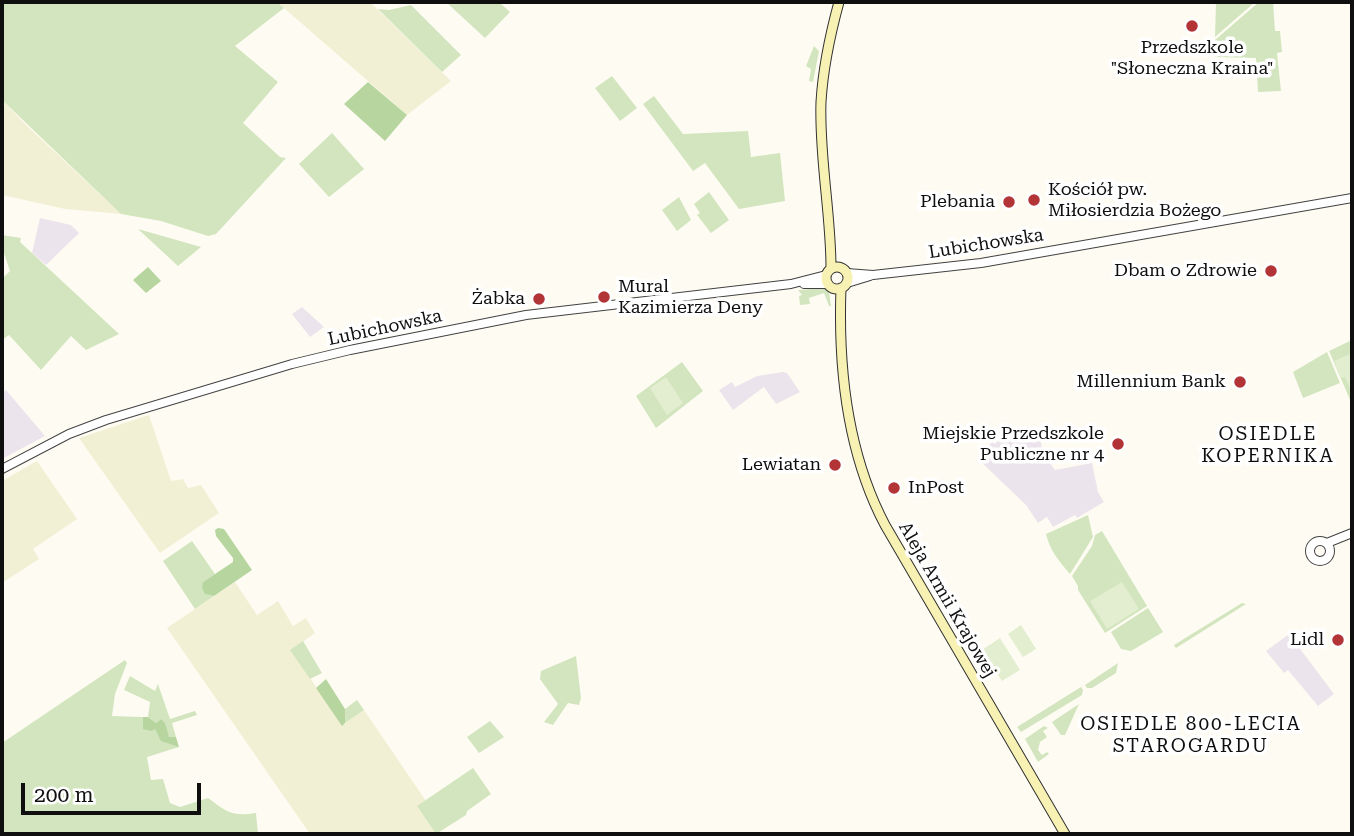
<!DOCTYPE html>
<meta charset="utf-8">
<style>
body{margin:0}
#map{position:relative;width:1354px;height:836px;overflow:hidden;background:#fefcf2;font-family:"Roboto Serif",serif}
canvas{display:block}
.frame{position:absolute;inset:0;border:4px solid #0f0f0f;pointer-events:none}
.scale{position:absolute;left:21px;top:783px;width:180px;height:32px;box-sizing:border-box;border:4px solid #0f0f0f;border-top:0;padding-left:9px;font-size:21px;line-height:24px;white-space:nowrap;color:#0f0f0f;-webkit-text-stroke:5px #fff;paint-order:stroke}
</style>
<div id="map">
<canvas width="1354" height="836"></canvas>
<div class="frame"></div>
<div class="scale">200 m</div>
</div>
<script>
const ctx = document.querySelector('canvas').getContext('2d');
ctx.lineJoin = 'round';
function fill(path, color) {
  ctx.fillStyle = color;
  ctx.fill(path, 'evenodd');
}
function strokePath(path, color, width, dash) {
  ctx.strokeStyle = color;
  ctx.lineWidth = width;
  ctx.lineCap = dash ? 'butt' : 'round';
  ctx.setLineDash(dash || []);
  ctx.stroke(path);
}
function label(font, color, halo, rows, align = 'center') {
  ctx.font = font + ' "Roboto Serif",serif';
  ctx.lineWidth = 7;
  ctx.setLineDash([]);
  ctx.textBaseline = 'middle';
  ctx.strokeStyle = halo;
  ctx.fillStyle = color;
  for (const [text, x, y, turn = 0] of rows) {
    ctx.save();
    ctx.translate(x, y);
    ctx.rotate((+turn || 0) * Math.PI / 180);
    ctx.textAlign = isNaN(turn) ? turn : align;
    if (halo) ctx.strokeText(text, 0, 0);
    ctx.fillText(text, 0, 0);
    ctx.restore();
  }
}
fill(new Path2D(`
 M40 218 71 225 79 233 46 265 32 253Z
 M302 307 324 327 310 337 292 314Z
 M783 372 787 373 800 392 776 404 764 387 733 410 719 390 732 382 735 387 757 376Z
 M6 390 45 436 2 459V393Z
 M1039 431 1043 454 1055 470 1092 463 1098 492 1104 502 1077 518 1075 515 1053 527 1047 517 1038 523 1026 505 977 458 992 442 995 444 1003 436Z
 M1289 634 1334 694 1318 706 1288 670 1284 673 1266 651Z`), '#ece4ec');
fill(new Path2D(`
 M277 2H370L451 81 407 115Z
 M2 100 23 122 121 214 65 209 2 195Z
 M149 415 171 481 183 479 188 488 201 485 219 513 160 553 79 438Z
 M37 461 77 519 33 549 39 559 2 583V481Z
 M235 582 257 615 278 601 293 626 306 618 315 633 291 650 342 725 364 710 426 801 417 806 436 834H310L167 628Z`), '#f2f0d4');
fill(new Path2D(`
 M2 2H277L284 8 235 46 278 82 243 123 280 157 286 158 216 234 208 236 161 221 121 214 2 100Z
 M446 2H499L510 12 485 38Z
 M1216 2H1255L1215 37Z
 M1259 2H1273L1275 31H1280L1282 52 1277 53 1281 91 1258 92 1256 58 1215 57V40Z
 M411 5 461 55 442 72 378 9 389 10Z
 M814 46 819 51 813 82 809 81 811 69 806 66Z
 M612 76 637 108 620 121 595 88Z
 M654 96 683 134 748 131 751 157 780 153 785 201 739 209 705 163 693 171 643 104Z
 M332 133 364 169 329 197 299 164Z
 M709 192 729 220 711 233 697 215 700 213 694 204Z
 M679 197 691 220 677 231 662 210Z
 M138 229 201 247 178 266Z
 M2 235 21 238 20 242 119 334 86 350 71 336 41 370 9 335 2 340V279L10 271 2 247Z
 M825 288 829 292 831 306H829L824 293 809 298 810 304 800 305 799 296 802 295 798 290Z
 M1352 340V401L1351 402 1329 351Z
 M1327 352 1340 383 1303 398 1293 372Z
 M682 362 703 391 656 428 636 396Z
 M1088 515 1093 537 1070 574C1059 561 1050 551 1046 534Z
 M1102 531 1147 606 1105 633 1078 590V586L1072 576 1092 546 1095 535Z
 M192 541 215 574 203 582 205 594 214 596 195 609 163 561Z
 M1242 603 1246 604 1176 648 1174 645Z
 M1148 608 1163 632 1131 651 1121 649 1111 632Z
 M303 641 322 673 310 679 290 650Z
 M576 656 581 698 579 705 568 703 553 725 544 722 558 704 540 679 541 671Z
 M125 660 127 663 115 694 112 716 143 717V729H156L158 735 179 747 147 757 151 780 163 779 170 803 180 807 208 798C227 812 232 817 256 813L258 834H2V743Z
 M1118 663 1116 673 1092 688H1087L1085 685Z
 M130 676 155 691 158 684 170 719 195 711 197 715 172 723 176 737H169L161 719 156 723 148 717 150 702 124 690Z
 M1081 687 1083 690 1082 695 1021 732 1017 727Z
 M357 700 364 710 345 723V709Z
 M1079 704 1065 735H1061L1052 722Z
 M490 721 504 737 479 753 467 737Z
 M1044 726 1048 728 1043 731 1047 737 1040 742 1038 750 1042 755 1047 752 1049 754 1038 762 1025 739Z
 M473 768 491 794 467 811 466 815 436 834 417 806Z`), '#d2e5be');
fill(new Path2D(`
 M368 82 407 115 385 141 344 104Z
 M148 267 161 281 146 293 133 280Z
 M218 528 224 529 252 570 214 596 205 594 202 588 203 582 233 562V558L216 536 215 530Z
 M326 679 345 709V723L342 726 316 688Z
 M143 717H148L156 723 161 719 165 723 169 737H176L179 747 161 741 155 729 151 731 143 729Z`), '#b6d59f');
fill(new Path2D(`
 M1352 353V392L1345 377 1341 378 1334 361Z
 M666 377 683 403 667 415 650 388Z
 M1122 582 1139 609 1107 629 1090 601Z
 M1021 625 1036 649 1023 657 1008 634Z
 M1000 638 1020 670 1002 681 982 650Z`), '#e2eecf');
const tertiary = new Path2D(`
 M847 273 873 275 981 263 1352 198
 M847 283 870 276
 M804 284H827
 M2 469 69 434 106 420 292 364 350 350 526 315 791 284 826 275
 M1310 551a10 10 0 1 1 20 0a10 10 0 1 1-20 0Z
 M1327 543 1352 533`);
const secondary = new Path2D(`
 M826 278a11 11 0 1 1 22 0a11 11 0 1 1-22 0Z
 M831 268C831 213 819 157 821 102 823 68 830 35 839 2
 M841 288C838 369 847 453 885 525L1065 834`);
strokePath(tertiary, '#424242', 10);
strokePath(secondary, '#313131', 11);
strokePath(tertiary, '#fff', 8);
strokePath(secondary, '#f7f1b3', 9);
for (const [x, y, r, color] of [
 [1192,26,7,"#b23437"],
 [1034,200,7,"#b23437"],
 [1009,202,7,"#b23437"],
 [1271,271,7,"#b23437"],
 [604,297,7,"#b23437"],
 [539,299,7,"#b23437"],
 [1240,382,7,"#b23437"],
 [1118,444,7,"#b23437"],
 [835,465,7,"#b23437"],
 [894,488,7,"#b23437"],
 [1338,640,7,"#b23437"]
]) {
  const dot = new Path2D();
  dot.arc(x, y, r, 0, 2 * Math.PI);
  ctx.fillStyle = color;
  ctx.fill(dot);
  strokePath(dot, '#fff', 2.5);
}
label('18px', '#0f0f0f', '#fff', [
 ["Przedszkole",1192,48,"center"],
 ["\"Słoneczna Kraina\"",1192,69,"center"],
 ["Kościół pw.",1048,190,"left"],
 ["Miłosierdzia Bożego",1048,211,"left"],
 ["Plebania",995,202],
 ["Dbam o Zdrowie",1257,271],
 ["Mural",618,287,"left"],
 ["Kazimierza Deny",618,308,"left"],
 ["Żabka",525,299],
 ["Millennium Bank",1226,382],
 ["Miejskie Przedszkole",1104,434],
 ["Publiczne nr 4",1104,455],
 ["Lewiatan",821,465],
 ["InPost",908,488,"left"],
 ["Lidl",1324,640]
], 'right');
label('18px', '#0f0f0f', '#fff', [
 ["Lubichowska",986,244,-9],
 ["Lubichowska",385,328,-12],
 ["Aleja Armii Krajowej",947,600,60]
]);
ctx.letterSpacing = '2px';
label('19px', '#0f0f0f', '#fff', [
 ["OSIEDLE",1268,434],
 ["KOPERNIKA",1268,456],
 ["OSIEDLE 800-LECIA",1191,724],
 ["STAROGARDU",1191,746]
]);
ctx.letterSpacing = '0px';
</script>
